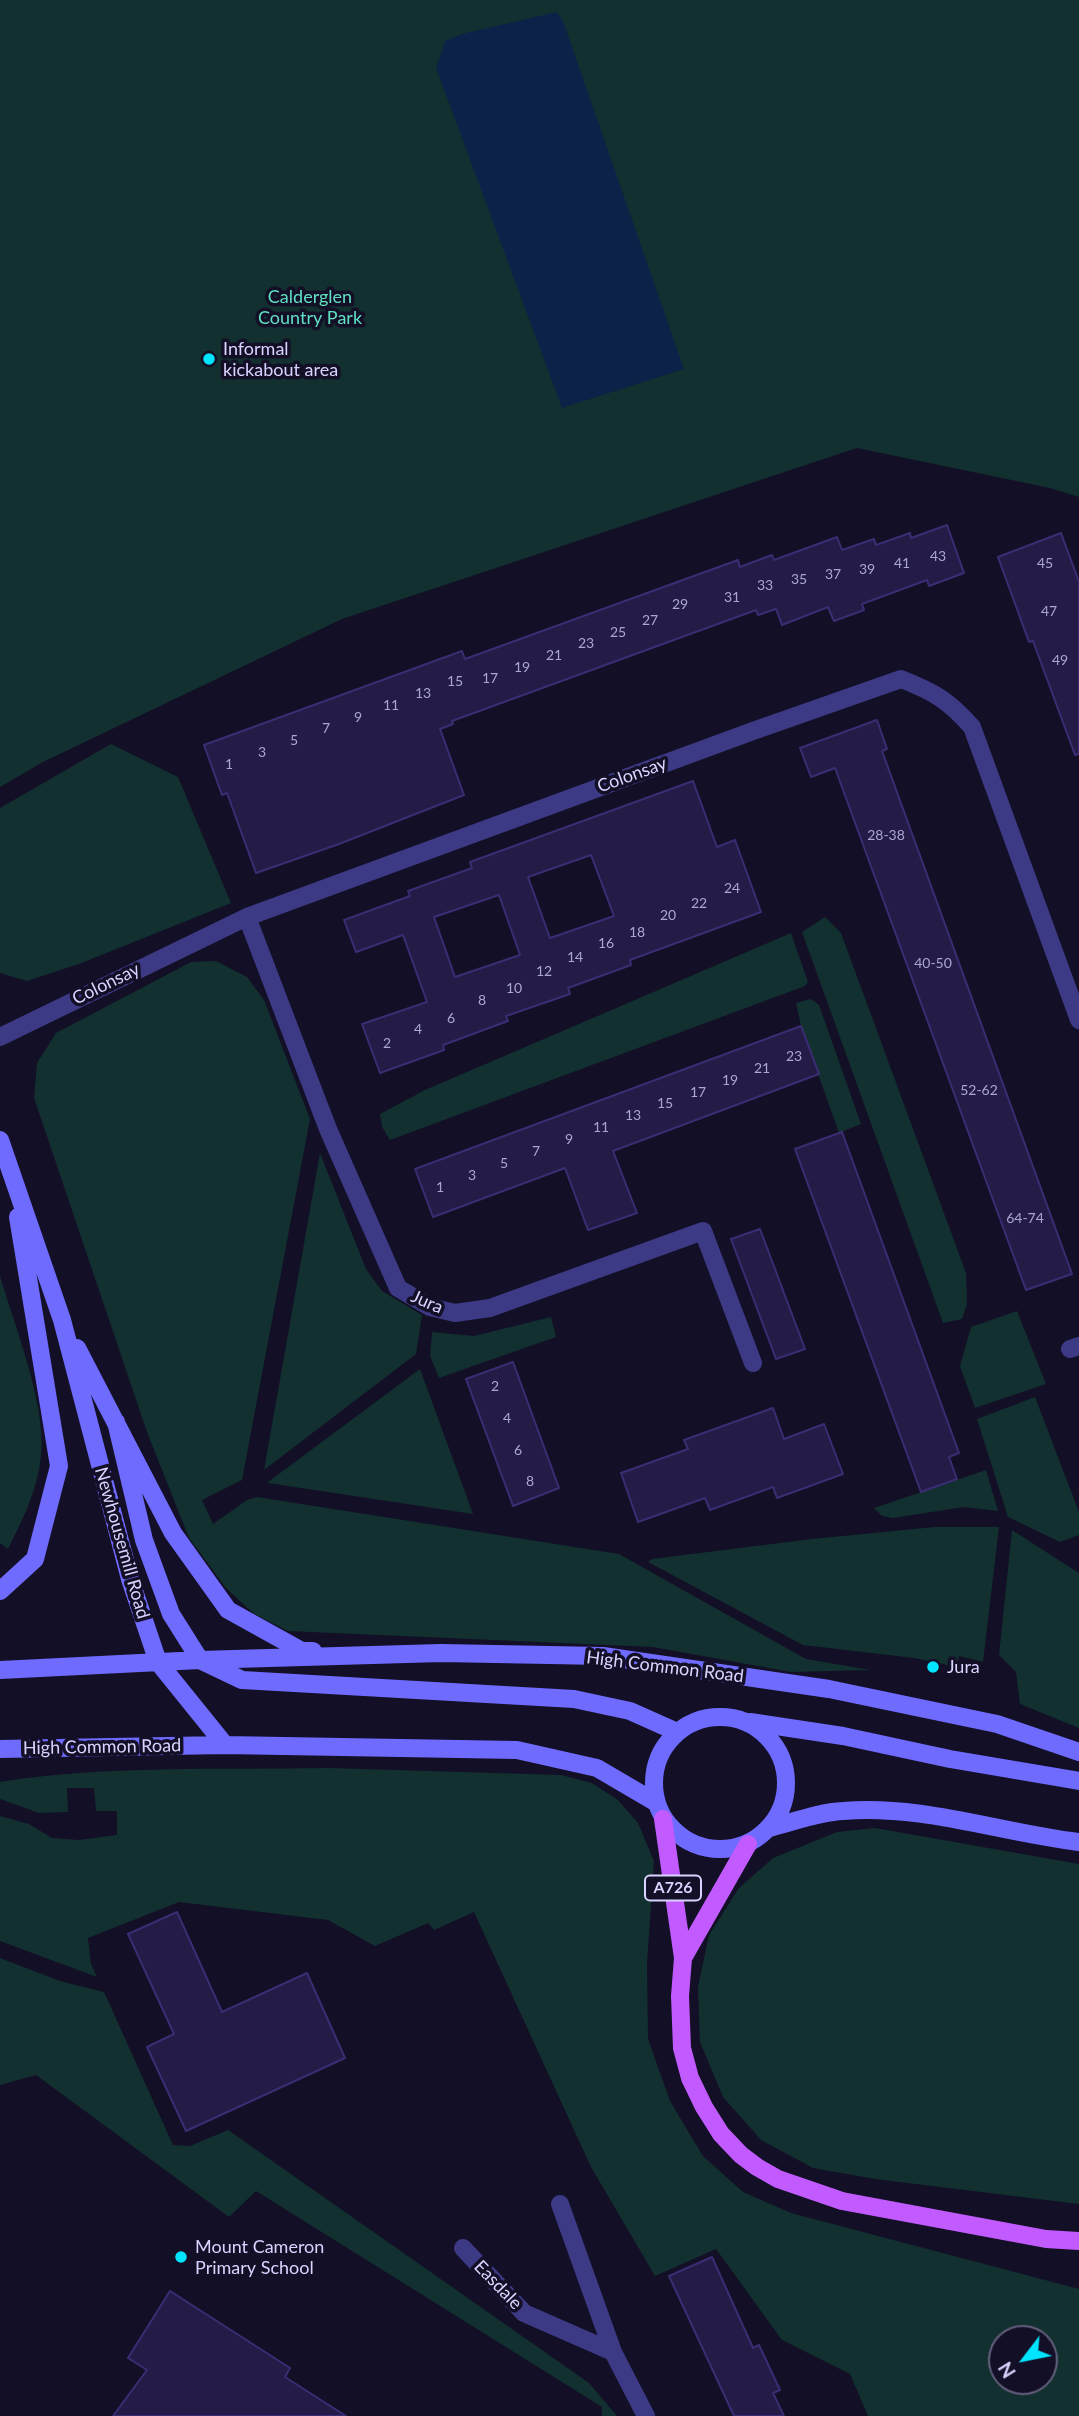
<!DOCTYPE html>
<style>
body{margin:0}
#map{position:relative;width:1079px;height:2416px;overflow:hidden;background:#130f26;font-family:Lato,sans-serif}
canvas{display:block}
.north{position:absolute;left:988px;top:2325px;width:70px;height:70px;box-sizing:border-box;background:#130f26;border:2px solid #625e7d;border-radius:50%;rotate:238deg;font-size:19px;font-weight:700;line-height:28px;text-align:center;color:#d9d4ff}
.north::after{content:'';display:block;margin:auto;width:24px;height:32px;background:#00e5ff;clip-path:polygon(50% 0,100% 100%,50% 72%,0 100%)}
</style>
<div id="map">
<canvas width="1079" height="2416"></canvas>
<div class="north">N</div>
</div>
<script>
const ctx = document.querySelector('canvas').getContext('2d');
ctx.lineJoin = 'round';
function fill(path, color) {
  ctx.fillStyle = color;
  ctx.fill(path, 'evenodd');
}
function strokePath(path, color, width, dash) {
  ctx.strokeStyle = color;
  ctx.lineWidth = width;
  ctx.lineCap = dash ? 'butt' : 'round';
  ctx.setLineDash(dash || []);
  ctx.stroke(path);
}
function label(font, color, halo, rows, align = 'center') {
  ctx.font = font + ' Lato,sans-serif';
  ctx.lineWidth = 7;
  ctx.setLineDash([]);
  ctx.textBaseline = 'middle';
  ctx.strokeStyle = halo;
  ctx.fillStyle = color;
  for (const [text, x, y, turn = 0] of rows) {
    ctx.save();
    ctx.translate(x, y);
    ctx.rotate((+turn || 0) * Math.PI / 180);
    ctx.textAlign = isNaN(turn) ? turn : align;
    if (halo) ctx.strokeText(text, 0, 0);
    ctx.fillText(text, 0, 0);
    ctx.restore();
  }
}
fill(new Path2D(`
 M0 0H1079V497L1050 488 857 448 342 619 43 762 0 787Z
 M111 744 178 777 231 903 79 964 27 981 0 973V808Z
 M825 917 841 933 966 1273 967 1304 962 1319 943 1323 802 932Z
 M791 933 808 982 805 986 390 1140 382 1127 380 1114 425 1090Z
 M216 961 247 977 264 1000 310 1119 242 1480 202 1500 213 1524 247 1500 257 1497 619 1554 806 1659 871 1670 791 1672 653 1647 288 1631 254 1614 226 1588 189 1538 147 1432 34 1098 37 1063 56 1033 191 962Z
 M811 999 819 1005 861 1124 839 1133 801 1026 796 1003Z
 M320 1153 366 1269 382 1291 422 1315 416 1354 264 1470Z
 M0 1276C15 1327 50 1413 40 1464 35 1495 22 1521 8 1549L0 1543Z
 M1017 1311 1046 1384 975 1408 960 1366 971 1327Z
 M551 1317 556 1337 439 1378 430 1356 432 1332 474 1336Z
 M420 1369 473 1514 268 1483V1482Z
 M1035 1397 1079 1512V1535L1060 1542 1008 1517 977 1419Z
 M986 1470 998 1511 964 1507 893 1518 882 1516 874 1508Z
 M935 1527H999L983 1662 959 1656 957 1667 914 1658 803 1645 648 1562 652 1559 812 1539Z
 M1012 1530 1079 1573V1728L1020 1704 1016 1672 999 1655Z
 M328 1768 561 1775 592 1783 618 1800 638 1823 654 1861 647 1964 648 2039 670 2101 703 2156 743 2192 791 2213 1079 2289V2416H868L850 2374 782 2340 716 2249 655 2276 591 2167 474 1912 434 1930 428 1923 375 1946 328 1920 179 1902 88 1938 91 1964 97 1977 0 1941V1816L29 1824 52 1838 79 1840 117 1835V1811H96L94 1788H67L68 1812 39 1813 0 1799V1782C106 1765 220 1770 328 1768ZM1002 2339H1044V2381H1002Z
 M875 1828 1079 1864V2204L875 2179 813 2168 761 2140 723 2097 700 2042 698 1987 709 1935 739 1888 773 1858 837 1832Z
 M0 1958 60 1981 104 1992 173 2145 190 2146 228 2130 589 2383 617 2416H602V2407L256 2191 229 2217 36 2075 0 2085Z`), '#12302f');
fill(new Path2D(`
 M557 12 563 21 684 369 562 408 436 68 445 41 462 34Z`), '#0c2248');
const building = new Path2D(`
 M947 525 964 573 929 586 927 580 862 604 864 610 834 621 828 607 782 625 776 609 758 615 756 610 452 721 453 724 440 729 464 795 339 844 256 873 227 793 222 795 204 745 462 651 465 659 738 560 740 567 772 555 774 560 837 537 842 550 874 539 876 545 910 533 911 538Z
 M1061 533 1079 582V754L1075 755 1033 641 1029 642 998 557Z
 M877 720 887 749 882 751 1072 1274 1026 1290 835 768 811 777 800 748Z
 M693 781 717 847 735 840 761 912 630 960 631 965 568 988 570 994 506 1016 508 1021 443 1045 444 1050 380 1073 362 1024 427 1002 403 935 356 952 344 920 410 896 408 891 472 868 470 862ZM591 855 614 916 550 938 528 877ZM499 895 520 955 455 977 434 917Z
 M801 1026 819 1074 613 1151 637 1213 588 1230 565 1168 433 1217 415 1169Z
 M842 1132 959 1453 949 1457 957 1479 921 1492 795 1149Z
 M760 1229 805 1349 776 1359 731 1239Z
 M513 1362 559 1488 513 1506 466 1379Z
 M773 1408 784 1439 824 1424 843 1474 777 1498 773 1487 710 1510 705 1498 638 1522 621 1473 688 1449 684 1440Z
 M177 1912 222 2012 307 1973 345 2058 186 2131 147 2047 174 2034 128 1934Z
 M712 2257 753 2348 759 2345 780 2390 773 2393 784 2416H734L669 2276Z
 M170 2291 290 2368 285 2377 346 2416H113L147 2370 128 2358Z`);
fill(building, '#241b47');
strokePath(building, '#3b2d73', 2);
strokePath(new Path2D(`
 M247 917 328 1129 398 1288 430 1307 455 1313 490 1308 703 1231 753 1363
 M0 1037 247 917 753 731 901 679C934 692 948 700 972 727L1079 1020
 M1070 1349 1079 1346
 M560 2204 613 2352 646 2416
 M463 2248 524 2313 613 2352`), '#3d3a85', 18);
strokePath(new Path2D(`
 M0 1140 62 1320 130 1579 158 1662 225 1745
 M77 1348 173 1533 228 1610 302 1651H313
 M116 1422 144 1540 171 1614 200 1660 242 1680 574 1699 630 1711 677 1732
 M0 1591 35 1559 59 1466 18 1217
 M0 1670 200 1660 441 1653 603 1656 829 1689 997 1724 1079 1752
 M654 1783a66 66 0 1 1 132 0a66 66 0 1 1-132 0Z
 M750 1722 843 1736 950 1759 1079 1781
 M0 1749 225 1745 517 1750 597 1768 655 1802
 M769 1828C793 1822 819 1812 843 1811 921 1804 1002 1833 1079 1842`), '#6f6bff', 18);
strokePath(new Path2D(`
 M663 1819 683 1958 680 1996 682 2048 690 2078 704 2107 721 2134 741 2155 757 2167 778 2179 842 2201 1046 2239 1079 2241
 M683 1958 748 1844`), '#c25bff', 18);
for (const [x, y, r, color] of [
 [209,359,7,"#00e5ff"],
 [933,1667,7,"#00e5ff"],
 [181,2257,7,"#00e5ff"]
]) {
  const dot = new Path2D();
  dot.arc(x, y, r, 0, 2 * Math.PI);
  ctx.fillStyle = color;
  ctx.fill(dot);
  strokePath(dot, '#130f26', 2.5);
}
label('14px', '#aca6d1', null, [
 ["43",938,556],
 ["41",902,563],
 ["45",1045,563],
 ["39",867,569],
 ["37",833,574],
 ["35",799,579],
 ["33",765,585],
 ["31",732,597],
 ["29",680,604],
 ["47",1049,611],
 ["27",650,620],
 ["25",618,632],
 ["23",586,643],
 ["21",554,655],
 ["49",1060,660],
 ["19",522,667],
 ["17",490,678],
 ["15",455,681],
 ["13",423,693],
 ["11",391,705],
 ["9",358,717],
 ["7",326,728],
 ["5",294,740],
 ["3",262,752],
 ["1",229,764],
 ["28-38",886,835],
 ["24",732,888],
 ["22",699,903],
 ["20",668,915],
 ["18",637,932],
 ["16",606,943],
 ["14",575,957],
 ["40-50",933,963],
 ["12",544,971],
 ["10",514,988],
 ["8",482,1000],
 ["6",451,1018],
 ["4",418,1029],
 ["2",387,1043],
 ["23",794,1056],
 ["21",762,1068],
 ["19",730,1080],
 ["52-62",979,1090],
 ["17",698,1092],
 ["15",665,1103],
 ["13",633,1115],
 ["11",601,1127],
 ["9",569,1139],
 ["7",536,1151],
 ["5",504,1163],
 ["3",472,1175],
 ["1",440,1187],
 ["64-74",1025,1218],
 ["2",495,1386],
 ["4",507,1418],
 ["6",518,1450],
 ["8",530,1481]
]);
for (const [x, y, w] of [
 [673,1888,56]
]) {
  const box = new Path2D();
  box.roundRect(x - w / 2, y - 12.5, w, 25, 5);
  ctx.fillStyle = '#130f26';
  ctx.fill(box);
  strokePath(box, '#d9d4ff', 2);
}
label('bold 16px', '#d9d4ff', null, [
 ["A726",673,1888]
]);
label('18px', '#5fe0c0', '#130f26', [
 ["Calderglen",310,297],
 ["Country Park",310,318]
]);
label('18px', '#d9d4ff', '#130f26', [
 ["Informal",223,349],
 ["kickabout area",223,370],
 ["Jura",947,1667],
 ["Mount Cameron",195,2247],
 ["Primary School",195,2268]
], 'left');
label('18px', '#d9d4ff', '#130f26', [
 ["Colonsay",632,775,-20],
 ["Colonsay",106,984,-26],
 ["Jura",427,1302,24],
 ["Newhousemill Road",122,1543,74],
 ["High Common Road",665,1667,7],
 ["High Common Road",102,1747,-1],
 ["Easdale",498,2285,46]
]);
</script>
